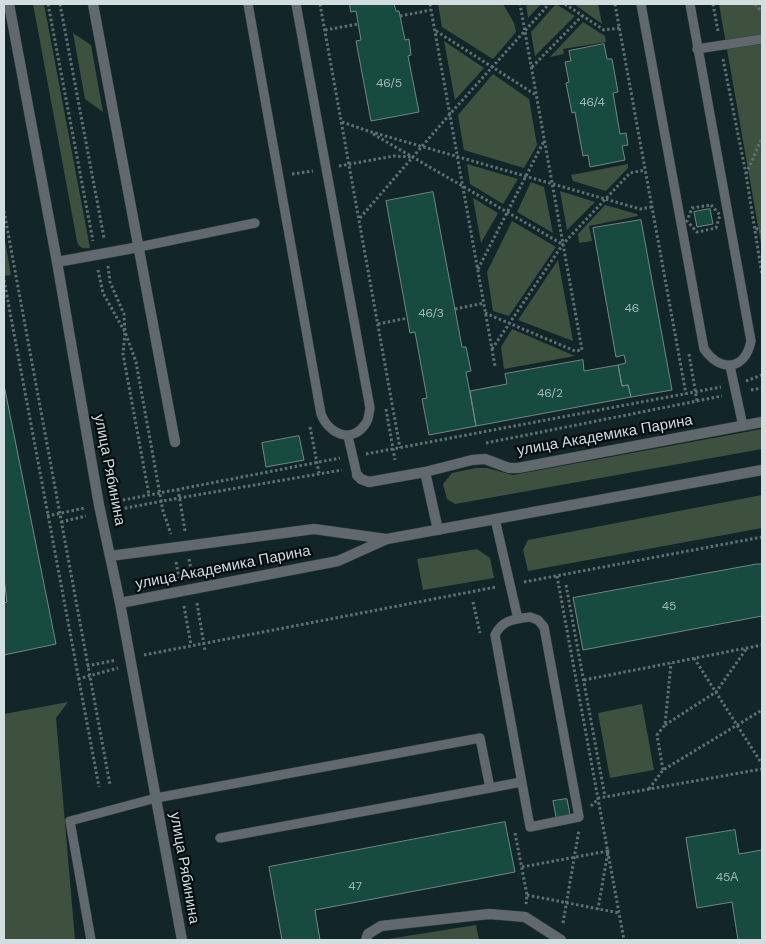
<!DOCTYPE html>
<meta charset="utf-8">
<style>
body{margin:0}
#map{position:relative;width:766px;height:944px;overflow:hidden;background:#122629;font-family:"DM Sans",sans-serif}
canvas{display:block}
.frame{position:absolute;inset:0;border:5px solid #d1dddf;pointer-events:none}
</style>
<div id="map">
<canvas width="766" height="944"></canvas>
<div class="frame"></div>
</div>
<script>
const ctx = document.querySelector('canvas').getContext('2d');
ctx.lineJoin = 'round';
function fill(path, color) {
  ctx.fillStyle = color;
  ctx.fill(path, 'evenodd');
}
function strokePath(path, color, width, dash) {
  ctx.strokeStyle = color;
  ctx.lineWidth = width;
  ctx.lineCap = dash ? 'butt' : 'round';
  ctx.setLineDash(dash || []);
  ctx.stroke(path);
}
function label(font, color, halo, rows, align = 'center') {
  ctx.font = font + ' "DM Sans",sans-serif';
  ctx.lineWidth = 4.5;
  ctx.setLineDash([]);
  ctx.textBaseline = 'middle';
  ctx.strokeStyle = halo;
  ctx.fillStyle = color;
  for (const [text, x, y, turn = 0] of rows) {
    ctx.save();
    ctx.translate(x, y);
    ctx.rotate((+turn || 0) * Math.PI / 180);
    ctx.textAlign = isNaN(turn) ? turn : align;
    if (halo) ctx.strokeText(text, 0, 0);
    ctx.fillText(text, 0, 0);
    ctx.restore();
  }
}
fill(new Path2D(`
 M33 4H44L90 248C83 249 79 248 77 241Z
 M438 4H503L514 23 516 32 493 59 442 27Z
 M526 4H541L528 18Z
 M556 4 575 16 535 56 531 32Z
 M574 4H598L602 24Z
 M719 4H762V249Z
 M583 22 605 36 606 42 563 49 564 54 550 57Z
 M73 33 91 45 103 112 85 99Z
 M444 41 484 68 455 100Z
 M493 74 529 99 537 145 524 168 464 150 458 115Z
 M467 164 518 179 503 204 470 184Z
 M628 164V168L606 191 573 181 571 175Z
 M531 182 544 187 553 233 517 212Z
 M560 191 595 202 567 230Z
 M473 198 498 213 481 243Z
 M605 205 637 214 638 216 589 226 592 241 579 243 578 234Z
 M512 221 556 247 509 316 493 311 487 272Z
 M4 235 11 275 4 276Z
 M558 260 573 341 518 320Z
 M512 329 575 356 504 369 501 347Z
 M762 429V449L455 504 447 499 443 484 452 473 476 468H487L513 475Z
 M762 495V528L528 571 523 550 528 540Z
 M477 549 490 558 494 578 423 590 417 559Z
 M68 702 56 718 75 940H4V714Z
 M642 704 654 770 610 778 598 713Z
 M476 925 479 940H387L388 939Z`), '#3e513f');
const building = new Path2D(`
 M350 4H394L396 11H399L405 40 409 39 411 55 408 56 419 112 371 121 356 41 361 40 356 11 351 12Z
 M604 44 607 59H612L618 92 613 93 620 134 626 133 628 145 622 146 625 160 590 167 588 155 583 156 575 112 572 113 566 83 569 82 565 62 571 61 569 51Z
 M433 192 462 347H466L471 371 466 372 476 426 429 435 422 399 427 398 415 332 410 333 386 201Z
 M710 209 713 224 697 227 694 212Z
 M641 220 672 390 631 397 628 385 622 386 618 365 626 363 624 355 616 357 593 228Z
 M583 360 584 371 618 365 622 386 628 385 631 397 476 426 470 391 507 384 505 374Z
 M4 385 56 644 4 655V603L7 602 4 578Z
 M299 436 304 460 266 467 262 443Z
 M757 564H762V616L583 650 573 598Z
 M567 799 570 815 556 817 553 801Z
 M505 822 515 872 315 910 320 940H282L269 867Z
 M735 830 739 854 762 850V940H738L732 902 697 908 686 838Z`);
fill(building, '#174b40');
strokePath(building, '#718781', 1);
const service = new Path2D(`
 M248 4 321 414C329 434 352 445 366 423 369 419 369 412 370 408L296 4
 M641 4 704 349C721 373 745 370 751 341L690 4
 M697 49 762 39
 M139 247 255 223
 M730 366 743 426
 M348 436 357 475
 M495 519 518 619
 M530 617 538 620 544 627 579 817 530 827 495 635C502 620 514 619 530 617Z
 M490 788 521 782
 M91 940 70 821 156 798 480 738 490 788 220 838`);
const pedestrian = new Path2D(`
 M366 940 368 934 381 926 489 914 525 917 561 940`);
const minor = new Path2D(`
 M93 4 175 442
 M57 262 139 247
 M425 472 438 530
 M357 475 361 479 369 482 425 472 472 460 485 459 509 468H518L762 422`);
const tertiary = new Path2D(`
 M9 4 57 262 99 505 120 603 182 940
 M110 556 314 529 386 539
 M120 603 338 561 387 539 762 470`);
strokePath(service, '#314346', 10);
strokePath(pedestrian, '#314346', 11);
strokePath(minor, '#314346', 11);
strokePath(tertiary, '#314346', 11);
strokePath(new Path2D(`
 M48 4 93 241
 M60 4 104 238
 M320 4 400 448
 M430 4 495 366
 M565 4 604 30 620 28
 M615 4 686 394
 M713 4 718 31
 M755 4 762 12
 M400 16 431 10
 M325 30 358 24
 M436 31 536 95
 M723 59 746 174 762 275
 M532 67 582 16
 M342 122 368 131 640 209 652 207
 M373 134 562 244
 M339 166 394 156 411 157
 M292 174 313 171
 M746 174 762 138
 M711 205 720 215 716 228 697 232 687 221 692 208Z
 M4 211 110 785
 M360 218 450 114 549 4
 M756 228 762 232
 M108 266 110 282 124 314 125 332 123 354 149 495
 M478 269 544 141
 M98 270 103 293 125 332 136 362 163 511 171 534
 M4 280 99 787
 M455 309 484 303
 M485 313 575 351 582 350 520 4
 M378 324 408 318
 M492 349 563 244 630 173 645 170
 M689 354 697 401
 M746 381 762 375
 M751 390 762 388
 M386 409 395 460
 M310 427 319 473
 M486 443 722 396
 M366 454 721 387
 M178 489 185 531
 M113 502 340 458
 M115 510 179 498 342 470
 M47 516 85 508
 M61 522 86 516
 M189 559 192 575
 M176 562 179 578
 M557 576 624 940
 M524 582 762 537
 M566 585 605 797
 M473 602 480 633
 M197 603 205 651
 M184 606 191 645
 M144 655 496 587
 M694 658 762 764
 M87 666 116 660
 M78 679 118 668
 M584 680 762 645
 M665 725 716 692 747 648
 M663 770 657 735 665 725 671 663
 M649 789 663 770 762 710
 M591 806 599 798 762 769
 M515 833 527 895 526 904
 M522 867 608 851 598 909
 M527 895 619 913
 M563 923 579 830`), '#5f7073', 3, [2.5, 2.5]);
strokePath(service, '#62696e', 9);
strokePath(pedestrian, '#62696e', 10);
strokePath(minor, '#62696e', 10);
strokePath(tertiary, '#62696e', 10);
label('12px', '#a2b8b7', null, [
 ["46/5",389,84],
 ["46/4",592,103],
 ["46",632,309],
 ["46/3",431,314],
 ["46/2",550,394],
 ["45",669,607],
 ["45А",727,878],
 ["47",355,887]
]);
label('15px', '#d1dddf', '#060d0f', [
 ["улица Академика Парина",605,436,-10],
 ["улица Рябинина",109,470,79],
 ["улица Академика Парина",223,568,-11],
 ["улица Рябинина",184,868,80]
]);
</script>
